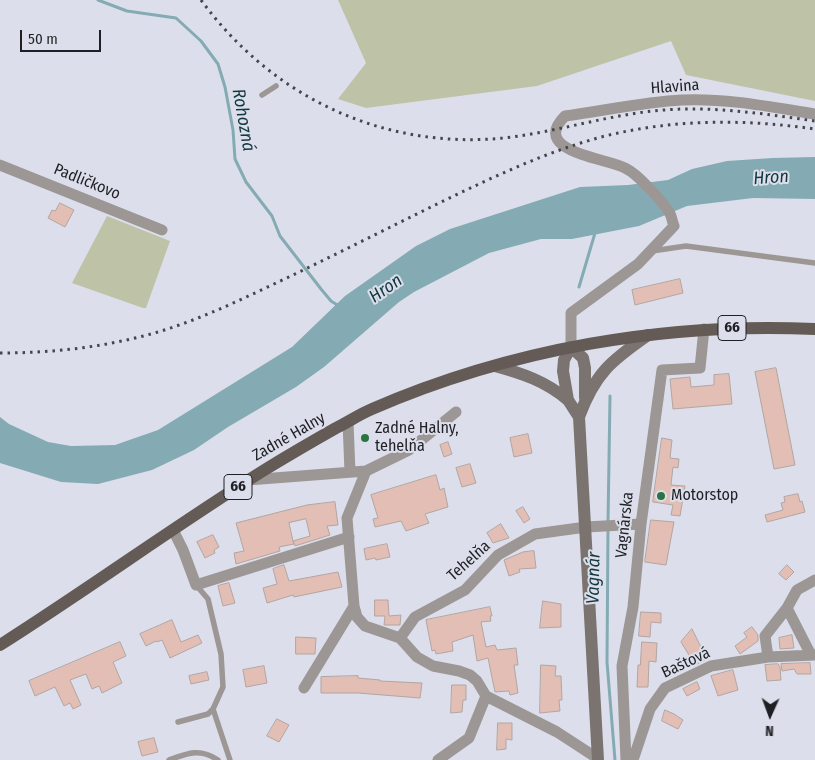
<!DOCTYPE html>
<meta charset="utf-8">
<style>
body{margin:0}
#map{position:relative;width:815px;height:760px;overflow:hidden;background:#dcdfeb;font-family:"Fira Sans Condensed",sans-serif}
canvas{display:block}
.north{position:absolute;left:745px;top:690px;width:50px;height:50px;-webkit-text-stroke:4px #dcdfeb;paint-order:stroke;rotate:182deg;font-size:14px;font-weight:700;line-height:20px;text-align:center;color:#1f2024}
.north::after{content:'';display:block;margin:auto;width:18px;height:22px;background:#1f2024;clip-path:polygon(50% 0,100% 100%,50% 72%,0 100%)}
.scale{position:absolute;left:20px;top:30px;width:81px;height:22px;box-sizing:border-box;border:2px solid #1f2024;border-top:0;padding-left:6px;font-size:15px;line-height:18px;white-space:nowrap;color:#1f2024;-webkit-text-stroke:4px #dcdfeb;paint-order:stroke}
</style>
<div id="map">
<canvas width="815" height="760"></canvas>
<div class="north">N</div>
<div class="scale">50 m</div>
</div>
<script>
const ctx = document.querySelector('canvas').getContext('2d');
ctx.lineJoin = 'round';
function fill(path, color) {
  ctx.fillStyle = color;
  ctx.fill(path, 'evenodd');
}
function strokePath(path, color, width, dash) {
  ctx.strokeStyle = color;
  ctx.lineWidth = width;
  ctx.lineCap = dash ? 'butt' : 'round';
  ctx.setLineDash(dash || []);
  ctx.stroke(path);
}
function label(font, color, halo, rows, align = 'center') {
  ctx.font = font + ' "Fira Sans Condensed",sans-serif';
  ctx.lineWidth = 4;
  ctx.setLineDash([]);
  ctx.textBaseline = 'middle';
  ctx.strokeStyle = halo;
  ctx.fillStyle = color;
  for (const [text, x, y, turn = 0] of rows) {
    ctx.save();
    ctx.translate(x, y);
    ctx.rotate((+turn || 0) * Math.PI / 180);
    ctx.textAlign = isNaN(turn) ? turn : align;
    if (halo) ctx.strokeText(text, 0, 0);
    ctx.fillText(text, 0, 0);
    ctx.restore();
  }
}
fill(new Path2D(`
 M338 0H815V101L686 75 671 41 537 86 366 108 338 99 366 63Z
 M107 216 170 241 146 308H143L72 283Z`), '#bec2a6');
fill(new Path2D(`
 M815 157V199L753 198 687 206 639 226 572 239H541L489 253 414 292 399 302 324 367 296 387 228 427 194 450 152 470 98 484 61 482 0 463V417L9 424 48 442 71 446 115 445 158 430 292 347 345 296 416 246 450 229 580 187 628 185 668 180 692 169 727 161 772 158Z`), '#84abb3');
strokePath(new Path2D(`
 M98 0 127 11 176 18 201 41 218 64 225 87 233 130 235 159 246 182 272 216 280 236 321 289 331 301 339 306
 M579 287 595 233
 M608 522 610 396
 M608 528 607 662 615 760`), '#84abb3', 3);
const building = new Path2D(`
 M60 203 74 210 65 227 48 218 52 210 55 211Z
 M680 279 683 293 635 305 632 290Z
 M776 368 795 465 774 469 755 372Z
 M729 374 732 404 673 409 670 379 690 377 691 387 714 385V375Z
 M528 434 532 453 514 457 510 438Z
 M662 438 672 440 670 458 679 459 678 468 673 467 671 485 685 486 680 516 671 515 673 505 653 502Z
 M448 442 452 454 444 457 440 445Z
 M470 464 476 483 462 487 456 468Z
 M436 475 440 490 444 488 448 507 425 514 429 523 406 531 401 521 375 527 373 519 378 518 371 495Z
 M798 494 800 502 802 501 805 512 767 522 765 515 783 510 781 503 785 502 784 497Z
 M335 502 338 525 327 526 330 535 295 546 293 541 294 544 279 547 280 551 236 564 234 553 244 551 236 523 307 505ZM306 519 310 536 293 541 289 523Z
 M523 507 530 519 524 523 516 511Z
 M651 520 674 522 666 565 645 562Z
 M501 524 509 538 493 543 487 533Z
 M213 535 219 547 214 550 215 553 205 558 197 542Z
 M387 544 390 557 376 560 375 558 366 560 364 549Z
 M534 551 536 568 519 569 520 572 509 576 504 560 523 552Z
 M284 565 289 581 338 572 342 587 294 597 293 595 267 603 263 588 277 584 273 569Z
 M787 565 794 572 786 580 779 574Z
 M229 583 235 603 223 606 218 586Z
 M375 600H388L389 616 401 615 400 625H384L385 616H375Z
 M543 601 561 604V627L540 628Z
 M490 607 492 616H490L491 621 481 622 486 647 495 645 497 650 516 648 518 665H514L518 693 510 695 509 691 495 692 488 658 477 661 473 635 452 642 453 651 436 654 435 650 432 651 426 620Z
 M641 612 661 613V623L651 622 650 637 639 636Z
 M172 620 181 642 198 635 202 643 170 658 162 640 157 642 156 641 146 646 140 634Z
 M752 627 758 635V641L740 654 735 646 747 637 744 633Z
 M692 629 707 659 695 665 681 642Z
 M792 635 794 648 780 649 779 638Z
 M296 637 316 638 315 654H296Z
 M120 642 126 656 113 662 122 683 102 693 99 686 92 689 86 674 70 680 81 705 73 709 70 703 64 706 55 687 35 696 29 681Z
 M642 642 657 643 656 662 649 661 648 687H637L638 665H640Z
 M810 663 811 674H797L794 669 782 671 781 664Z
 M778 664 780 667 781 680 767 681 765 665Z
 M541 665 556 666 555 676H561L562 700H559L560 711 540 713Z
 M264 666 267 683 246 687 243 670Z
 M733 670 738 690 718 696 711 676Z
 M207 672 209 680 191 684 189 676Z
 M358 676V678L380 680V681L422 683 420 698 358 693H321V677Z
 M697 682 700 689 687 696 683 689Z
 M452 685H466V700H463L462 712 451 713Z
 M665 710 674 714 683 720 678 729 662 721Z
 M277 719 289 725 279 742 267 736Z
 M498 723H512V740L506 739V749L497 750Z
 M154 738 158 752 142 756 138 742Z`);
fill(building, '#e2beb5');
strokePath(building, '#b2a5a1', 1);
strokePath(new Path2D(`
 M262 95 276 86
 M652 251 686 246 815 263
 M213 709 230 760
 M178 722 208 714 213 709 223 687 221 654 208 599 196 585
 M169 760C188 753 200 748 218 760`), '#9c9794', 5.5);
strokePath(new Path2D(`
 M0 165 162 230
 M571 347V313L638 264 674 226C672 222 672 216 669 212 661 200 638 174 625 168 607 158 529 152 565 116 603 111 643 102 682 100 727 98 771 107 815 114
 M348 422 350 472
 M248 480 366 471 409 450 456 412
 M173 530 183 550 196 585 349 537
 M354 606 347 518 366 471
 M787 608 811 655
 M400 638 415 617 465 590 498 555 535 534 586 527 641 524
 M768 657 765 636 787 608 797 590 815 580
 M304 688 354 606 357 617 365 626 400 638 417 657 433 666 459 671 470 675 477 681 486 696 557 732 597 758
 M438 760 469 738 486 696
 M626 760 622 666 633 607 641 524 662 370 700 368 704 329
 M633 760 650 709 665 688 711 666 768 657 815 655`), '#9c9794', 11);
strokePath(new Path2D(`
 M495 366C524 374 545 381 568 400
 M579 417 568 400 563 371 564 360 571 347 583 358 585 368V398
 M598 760 579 417C595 373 612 360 648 335`), '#7b7370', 12);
strokePath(new Path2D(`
 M0 645C90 588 176 525 266 469 289 455 313 441 336 428 348 422 360 414 372 409 510 349 665 322 815 329`), '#645b56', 12);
strokePath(new Path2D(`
 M201 0C272 97 383 150 504 138 558 132 610 114 664 110 715 106 765 114 815 121
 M0 353C54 353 106 347 158 332 198 320 236 302 274 284 327 259 380 232 433 206 489 179 544 152 605 136 674 119 745 119 815 129`), '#45464c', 3, [2.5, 5]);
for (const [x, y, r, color] of [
 [365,438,5,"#2b7442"],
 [661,496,5,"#2b7442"]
]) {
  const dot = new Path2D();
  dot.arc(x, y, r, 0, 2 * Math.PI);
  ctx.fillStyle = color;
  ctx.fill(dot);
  strokePath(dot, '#dcdfeb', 2);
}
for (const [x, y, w] of [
 [732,328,28],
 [238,487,28]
]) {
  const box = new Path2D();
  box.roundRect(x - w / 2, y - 12.5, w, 25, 4);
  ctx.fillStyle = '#dcdfeb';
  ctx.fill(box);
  strokePath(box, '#1f2024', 1);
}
label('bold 15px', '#1f2024', null, [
 ["66",732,328],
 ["66",238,487]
]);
label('16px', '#1f2024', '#dcdfeb', [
 ["Hlavina",675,87,-4],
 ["Padličkovo",87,182,22],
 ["Zadné Halny",289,437,-30],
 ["Vagnárska",625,525,-84],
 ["Tehelňa",469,561,-42],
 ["Baštová",686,663,-25]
]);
label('16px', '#1f2024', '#dcdfeb', [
 ["Zadné Halny,",375,429],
 ["tehelňa",375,447],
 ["Motorstop",671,496]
], 'left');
label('italic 18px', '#12383f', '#dcdfeb', [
 ["Rohozná",243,120,80],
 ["Hron",771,178,-4],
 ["Hron",386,289,-35],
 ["Vagnár",594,578,-89]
]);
</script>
